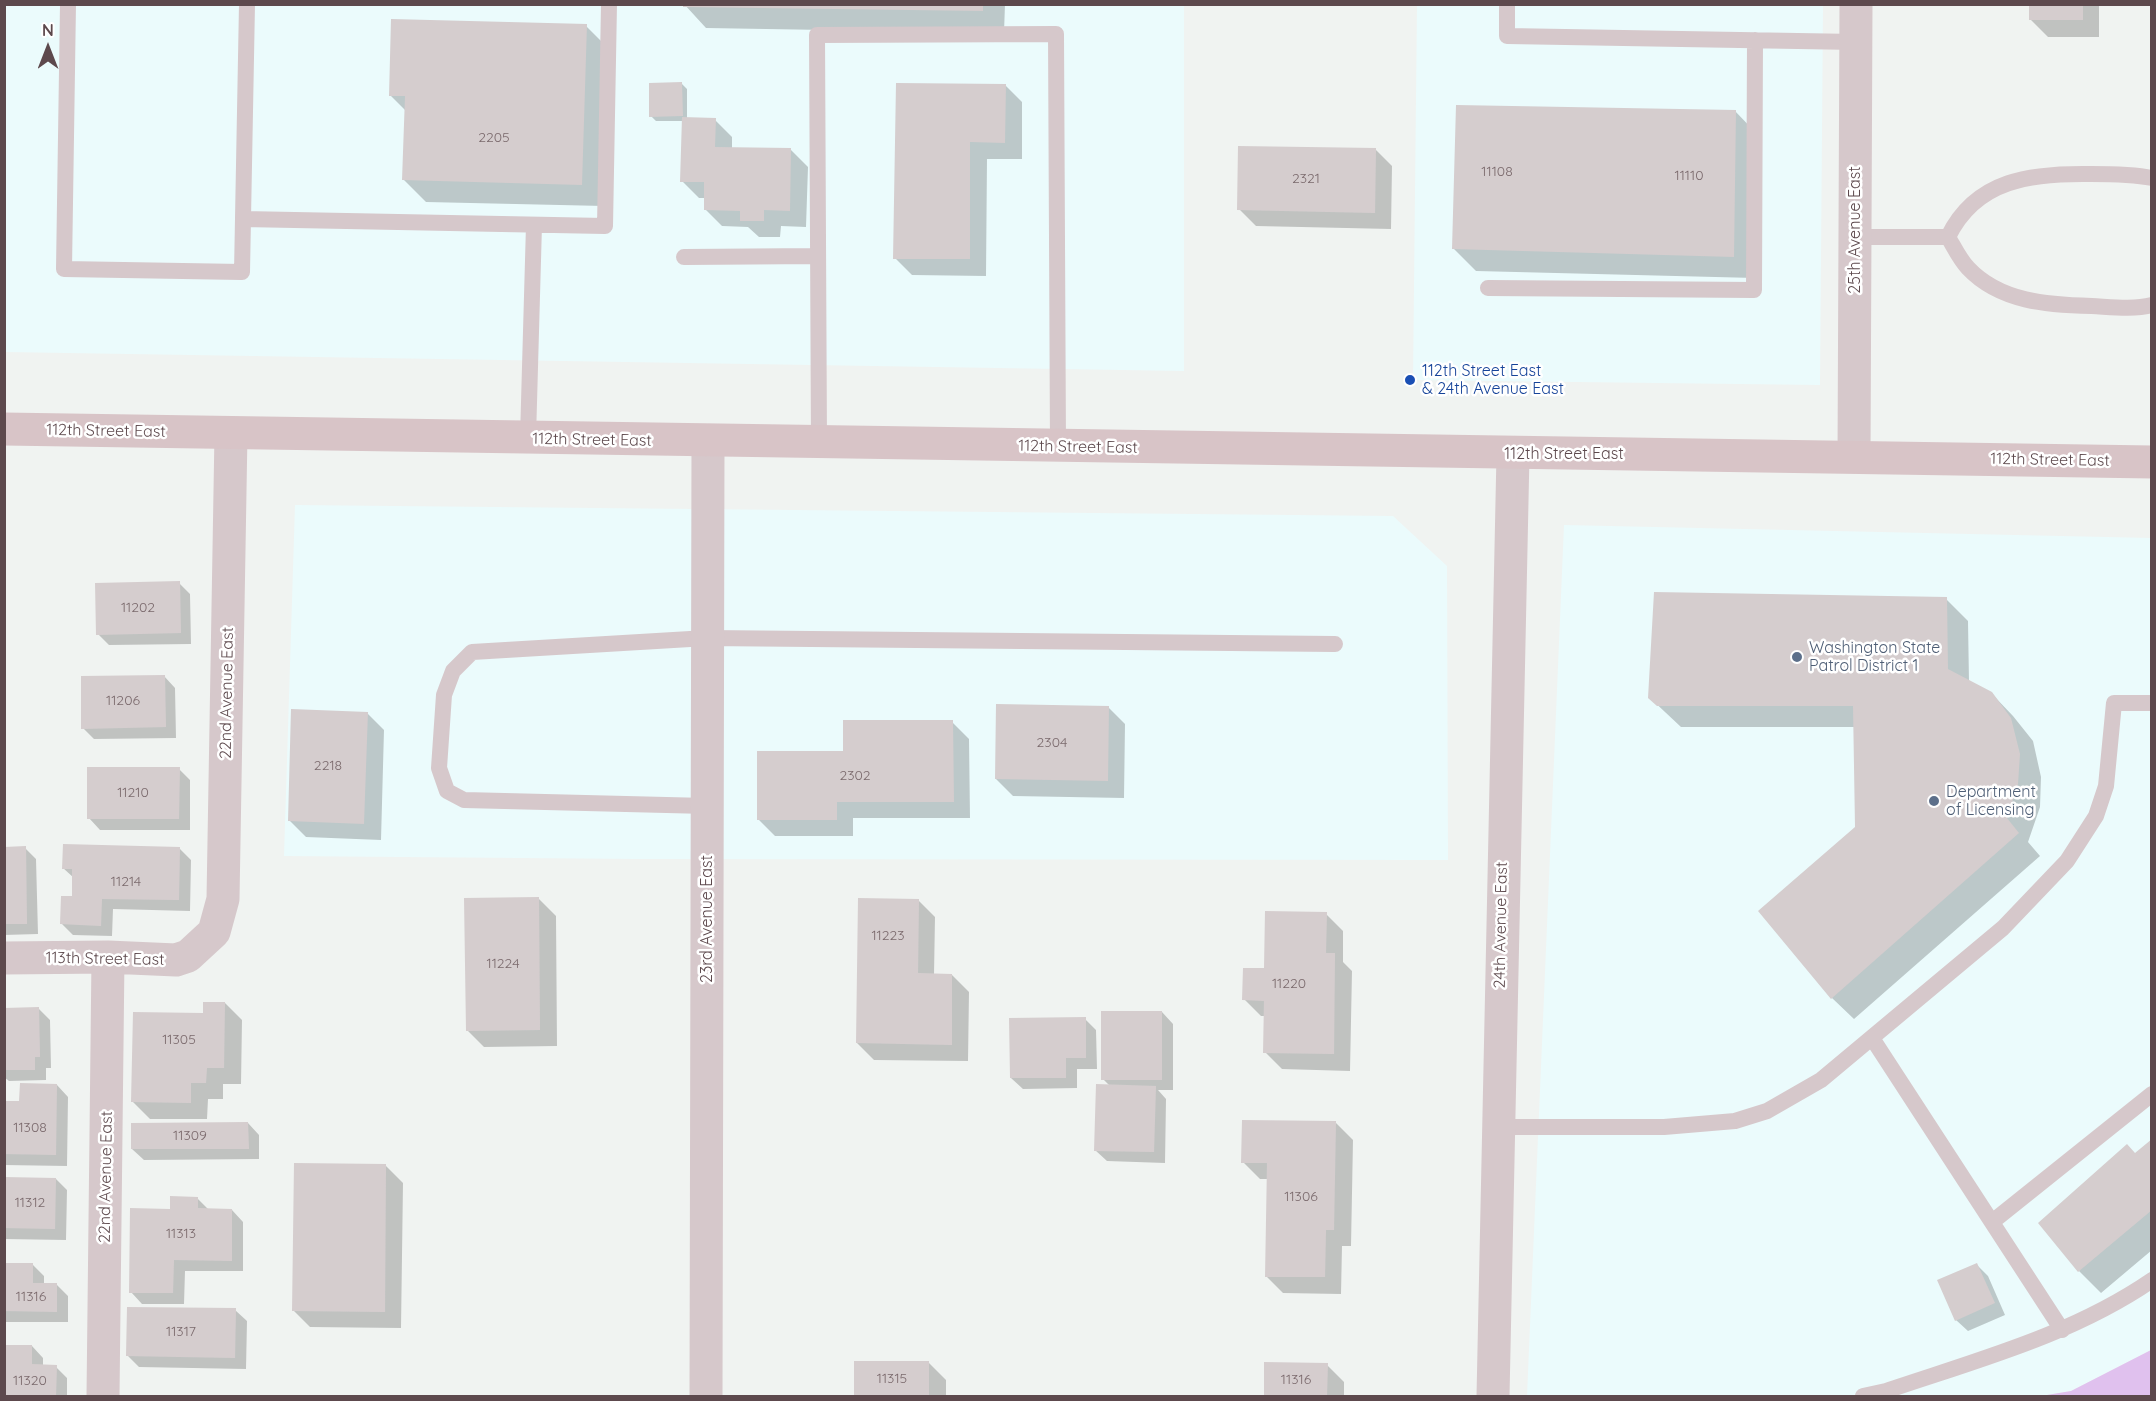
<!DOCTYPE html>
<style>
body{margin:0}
#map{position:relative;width:2156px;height:1401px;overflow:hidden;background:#f0f3f1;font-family:Quicksand,sans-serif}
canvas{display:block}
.frame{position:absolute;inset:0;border:6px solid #5d494d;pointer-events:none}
.north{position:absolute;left:18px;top:18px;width:60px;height:60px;-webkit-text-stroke:4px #fff;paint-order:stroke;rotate:0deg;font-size:16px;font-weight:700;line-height:24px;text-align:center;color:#5d494d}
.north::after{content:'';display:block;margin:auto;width:21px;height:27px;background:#5d494d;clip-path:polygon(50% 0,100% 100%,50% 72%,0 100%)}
</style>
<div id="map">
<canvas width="2156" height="1401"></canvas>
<div class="frame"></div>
<div class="north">N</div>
</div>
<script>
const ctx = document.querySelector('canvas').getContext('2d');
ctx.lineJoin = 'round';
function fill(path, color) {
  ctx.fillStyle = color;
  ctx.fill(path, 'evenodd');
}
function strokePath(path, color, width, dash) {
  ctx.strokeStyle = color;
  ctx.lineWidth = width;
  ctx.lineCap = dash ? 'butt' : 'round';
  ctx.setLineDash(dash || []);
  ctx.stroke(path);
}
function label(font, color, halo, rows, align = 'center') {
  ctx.font = font + ' Quicksand,sans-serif';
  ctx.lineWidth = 5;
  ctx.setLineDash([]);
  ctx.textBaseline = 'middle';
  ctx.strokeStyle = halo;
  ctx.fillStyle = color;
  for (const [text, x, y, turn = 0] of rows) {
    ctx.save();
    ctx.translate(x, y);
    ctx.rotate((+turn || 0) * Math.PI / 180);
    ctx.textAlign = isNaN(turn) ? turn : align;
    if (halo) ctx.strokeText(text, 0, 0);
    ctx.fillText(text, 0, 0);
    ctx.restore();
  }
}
fill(new Path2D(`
 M5 5H1184V371L5 352Z
 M1417 5H1823L1820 385 1413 380Z
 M295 505 1393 516 1447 566 1448 860 639 859 284 856Z
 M1564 525 2151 538V1350L2071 1391 2041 1396H1527Z`), '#ebfbfc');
fill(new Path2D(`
 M2151 1350V1396H2041L2071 1391Z`), '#e0c1ee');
fill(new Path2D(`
 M684 4H1005L1004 33 706 28Z
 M2031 4H2099V37H2048L2031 20Z
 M586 26 608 48 604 206 426 202 404 180 406 111 390 95Z
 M681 83 687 89V119L715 120 732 137V149L791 150 808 167 806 227 781 226 780 237H759L748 227 722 226 705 209V198H699L682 181 683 121H656L651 116Z
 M1005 85 1022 102V159H987L986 276 912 275 895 258Z
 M1735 111 1757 134 1755 278 1476 271 1454 249Z
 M1375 149 1392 166 1391 229 1256 226 1239 209Z
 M179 583 190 594 191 644 109 645 98 634Z
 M1946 599 1968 621 1969 682 1991 693 2013 716 2033 741 2041 777 2040 807 2028 842 2040 856 1854 1019 1832 998 1857 828 1855 727H1681L1649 697Z
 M164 676 175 688 176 738 94 739 83 728Z
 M1108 707 1125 724 1124 798 1013 796 996 779Z
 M367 713 384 730 381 840 306 837 289 820Z
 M952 722 969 739 970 818H853V836H775L758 819 844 753Z
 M179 769 190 780V830H100L89 818Z
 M25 848 36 859 38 934 4 935V849Z
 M180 849 191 860 190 911 113 909 112 936 73 935 62 924 73 898 74 878 63 868Z
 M539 899 556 916 557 1046 484 1047 467 1030Z
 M918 900 935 917 934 975H952L969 992 968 1061 874 1060 857 1043Z
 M1326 914 1343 931V962L1352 971 1350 1071 1282 1069 1265 1052V1016H1261L1244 999 1265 970Z
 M225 1003 242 1020 241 1084H223V1099H208L207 1119H150L133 1102 204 1014Z
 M4 1009H39L50 1020 51 1068H46V1080L9 1081 4 1077Z
 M1162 1012 1173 1024V1090H1158L1166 1099 1165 1163 1107 1161 1095 1150 1110 1086 1103 1079Z
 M1085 1019 1096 1030 1097 1069H1077V1088L1023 1089 1011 1078Z
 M57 1085 68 1097 67 1166 4 1165V1102L21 1103Z
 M248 1123 259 1135V1159L144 1160 132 1149Z
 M1336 1123 1353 1140 1351 1246H1342L1341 1294 1283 1293 1266 1276 1268 1179H1260L1243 1162Z
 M2152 1141V1250L2101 1293 2079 1271 2135 1155Z
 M386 1166 403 1183 401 1328 310 1327 293 1310Z
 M4 1178 56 1179 67 1190 66 1240 4 1239Z
 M197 1198 209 1210H232L243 1222V1271H185L184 1304H142L131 1292 171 1211Z
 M4 1265H33L44 1276V1285H57L68 1296V1322H4Z
 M1977 1265 1988 1276 2005 1315 1968 1331 1956 1320Z
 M235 1310 247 1321 246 1369 139 1367 128 1356Z
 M4 1346H32L43 1358V1366L56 1367 67 1378V1396H4Z
 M856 1363H929L946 1380V1396H856Z
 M1266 1364 1327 1365 1344 1382V1396H1265Z`), '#0003');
fill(new Path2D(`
 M683 4H983V11L683 7Z
 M2029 4H2083V20H2029Z
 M391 19 587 24 582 185 402 180 405 96H389Z
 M682 82 683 116 649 117V83Z
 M896 83 1006 84 1005 143 970 142V259H893Z
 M1456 105 1736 110 1734 257 1452 249Z
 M682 117 716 118 715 147 791 148 790 211 764 210V221H740V211L704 210V182H680Z
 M1238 146 1376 148 1375 213 1237 210Z
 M180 581 181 633 96 635 95 583Z
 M1654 592 1947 597 1948 669 1992 692 2011 718 2020 754 2018 784 2007 818 2019 833 1831 999 1758 911 1855 827 1853 706H1657L1648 698Z
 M165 675 166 727 81 729V676Z
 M996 704 1109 706 1108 781 995 779Z
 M291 709 368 712 364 824 288 821Z
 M843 720H953L954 802H837V820H757V751H843Z
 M87 767H180L179 819H87Z
 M63 844 180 847 179 900 102 899 101 926 60 924 61 896H72V869H62Z
 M26 846 27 924H4V847Z
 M539 897 540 1030 466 1031 464 898Z
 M858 898 919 899 918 973 952 974V1045L856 1043Z
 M1265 911 1327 912 1326 953H1335L1334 1054 1263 1053 1264 1001 1242 1000 1243 968H1264Z
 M203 1002H225L224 1068H207L206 1083H191V1103L131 1102 133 1012 203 1013Z
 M39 1007 40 1057H35V1070H4V1008Z
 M1101 1011H1162V1080H1101Z
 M1086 1017V1058H1066V1078H1010L1009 1018Z
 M20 1083 57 1084 56 1155 4 1154V1101H19Z
 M1096 1084 1156 1086 1154 1152 1094 1151Z
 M1242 1120 1336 1121 1334 1230H1326L1325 1277H1265L1267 1163H1241Z
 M248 1122 249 1149H131V1123Z
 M2152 1139V1210L2078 1272 2038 1223 2127 1144 2135 1153Z
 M294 1163 386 1164 385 1312 292 1311Z
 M4 1177 56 1178 55 1229 4 1228Z
 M170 1196 198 1197V1208L232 1209V1261L174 1260 173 1293H129L130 1208 170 1209Z
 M4 1263H33V1283H57V1312L4 1311Z
 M1977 1263 1995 1303 1955 1321 1937 1280Z
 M127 1307 236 1308 235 1358 126 1356Z
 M4 1345H32V1364L57 1365 56 1396H4Z
 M854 1361H929V1396H854Z
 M1264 1362 1328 1363 1327 1396H1264Z`), '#d5cdce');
strokePath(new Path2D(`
 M68 4 64 269 242 272 247 4
 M1507 4V36L1856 42
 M243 219 605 226 609 4
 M1855 237H1948
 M1948 237C1954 247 1960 260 1968 268 2000 302 2048 305 2092 306 2111 307 2133 310 2152 305
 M1948 237C1976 179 2032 173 2091 174 2111 174 2132 174 2152 178
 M684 257 818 256
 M1488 288 1754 290 1755 40
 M528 438 534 225
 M819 443 817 35 1056 34 1058 447
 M707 806 464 800 447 791 439 768 444 695 453 671 472 652 707 638 1335 644
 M1872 1038 2062 1330
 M1497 1127H1664L1735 1121 1767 1111 1821 1080 2003 928 2067 861 2096 816 2106 786 2114 703H2152
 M1992 1222 2152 1094
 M1863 1396 1886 1391C1977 1360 2072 1335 2152 1280`), '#d6c8cb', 16);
strokePath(new Path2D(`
 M1854 456 1856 4
 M4 958 108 957 176 960 188 956 214 932 223 899 231 433
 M103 1396 108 957
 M706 1396 708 442
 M1493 1396 1513 454`), '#d6c8cb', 33);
strokePath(new Path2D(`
 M4 429 2152 462`), '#d8c4c7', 33);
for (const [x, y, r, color] of [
 [1410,380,6,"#1a4fb4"],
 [1797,657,6,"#5c6f8a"],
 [1934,801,6,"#5c6f8a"]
]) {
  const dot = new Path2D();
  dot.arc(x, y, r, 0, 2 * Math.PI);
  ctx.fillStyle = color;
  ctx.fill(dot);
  strokePath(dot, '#fff', 2);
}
label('14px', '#7b6a6d', null, [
 ["2205",494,138],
 ["11108",1497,172],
 ["11110",1689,176],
 ["2321",1306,179],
 ["11202",138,608],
 ["11206",123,701],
 ["2304",1052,743],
 ["2218",328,766],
 ["2302",855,776],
 ["11210",133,793],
 ["11214",126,882],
 ["11223",888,936],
 ["11224",503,964],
 ["11220",1289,984],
 ["11305",179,1040],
 ["11308",30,1128],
 ["11309",190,1136],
 ["11306",1301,1197],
 ["11312",30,1203],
 ["11313",181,1234],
 ["11316",31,1297],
 ["11317",181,1332],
 ["11315",892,1379],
 ["11316",1296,1380],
 ["11320",30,1381]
]);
label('16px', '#5d494d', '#fff', [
 ["25th Avenue East",1855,230,-90],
 ["112th Street East",106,431,1],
 ["112th Street East",592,440,1],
 ["112th Street East",1078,447,1],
 ["112th Street East",1564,454],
 ["112th Street East",2050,460,1],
 ["22nd Avenue East",227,693,-89],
 ["23rd Avenue East",707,919,-90],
 ["24th Avenue East",1501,925,-89],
 ["113th Street East",105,959,1],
 ["22nd Avenue East",106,1177,-89]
]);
label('16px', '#164399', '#fff', [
 ["112th Street East",1422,371],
 ["& 24th Avenue East",1422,389]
], 'left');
label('16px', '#4e5e75', '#fff', [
 ["Washington State",1809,648],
 ["Patrol District 1",1809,666],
 ["Department",1946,792],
 ["of Licensing",1946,810]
], 'left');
</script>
